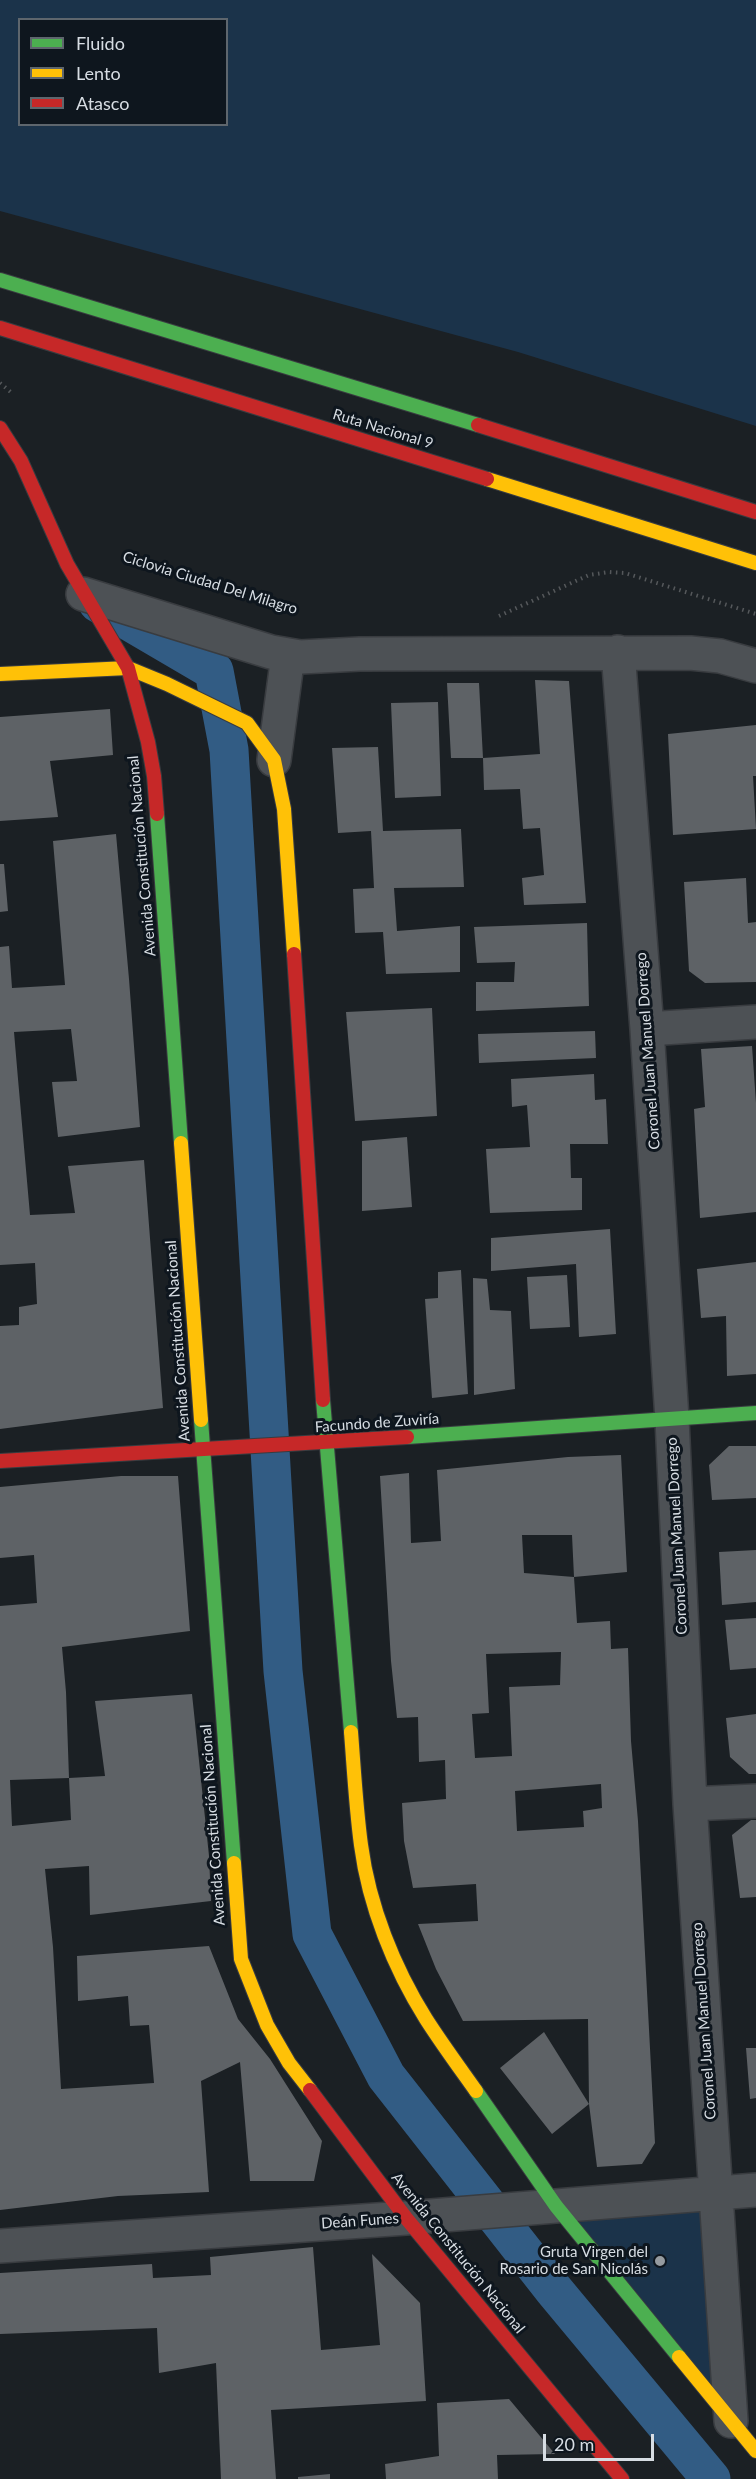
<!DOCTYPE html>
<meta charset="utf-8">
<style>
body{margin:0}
#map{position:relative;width:756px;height:2479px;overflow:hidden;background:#1b2024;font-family:Lato,sans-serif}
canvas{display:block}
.legend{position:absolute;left:18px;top:18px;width:210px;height:108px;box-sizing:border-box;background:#0e161e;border:2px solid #5e666d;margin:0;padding:8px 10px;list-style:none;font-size:18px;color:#d7dde3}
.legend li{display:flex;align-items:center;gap:12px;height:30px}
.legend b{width:30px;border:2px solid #5e666d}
.scale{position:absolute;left:543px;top:2434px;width:111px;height:27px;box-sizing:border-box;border:3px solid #d7dde3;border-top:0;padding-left:8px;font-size:18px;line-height:21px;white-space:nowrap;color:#d7dde3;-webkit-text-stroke:4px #0e161e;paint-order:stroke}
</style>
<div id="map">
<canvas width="756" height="2479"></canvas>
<ul class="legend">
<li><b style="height:8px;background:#4caf50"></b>Fluido</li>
<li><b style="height:8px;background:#ffc107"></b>Lento</li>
<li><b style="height:8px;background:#c62828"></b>Atasco</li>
</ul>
<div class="scale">20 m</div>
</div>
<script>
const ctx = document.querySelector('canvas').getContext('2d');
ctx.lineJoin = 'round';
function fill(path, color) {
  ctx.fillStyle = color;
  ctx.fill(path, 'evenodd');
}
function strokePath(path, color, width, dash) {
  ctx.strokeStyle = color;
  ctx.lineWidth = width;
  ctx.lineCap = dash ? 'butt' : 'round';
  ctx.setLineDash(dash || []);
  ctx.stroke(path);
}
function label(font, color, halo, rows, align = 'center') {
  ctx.font = font + ' Lato,sans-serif';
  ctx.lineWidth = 6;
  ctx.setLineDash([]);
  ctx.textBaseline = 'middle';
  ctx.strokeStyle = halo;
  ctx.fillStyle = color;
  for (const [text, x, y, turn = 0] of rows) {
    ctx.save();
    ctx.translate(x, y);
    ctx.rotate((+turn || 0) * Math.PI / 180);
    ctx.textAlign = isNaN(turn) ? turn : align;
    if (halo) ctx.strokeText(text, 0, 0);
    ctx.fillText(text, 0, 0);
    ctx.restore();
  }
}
fill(new Path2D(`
 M0 0H756V426L518 352 0 211ZM20 20H226V124H20Z
 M714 2196 731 2421 561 2208Z`), '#1b334a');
strokePath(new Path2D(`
 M98 603 214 671 229 750 283 1671 312 1934 386 2076 553 2289 711 2479`), '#325c84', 39);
fill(new Path2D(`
 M535 680 569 681 586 903 524 905 522 878 544 875 540 828 523 829 520 789 484 790 483 758 540 754Z
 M447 683H479L483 758H451Z
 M438 702 441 796 395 798 391 703Z
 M110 709 113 755 50 761 58 817 0 821V717Z
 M756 725V776H753L756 829 673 835 668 734Z
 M378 747 383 831 461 829 464 887 394 888 397 931 460 926V972L386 974 383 932 355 933 353 889 374 888 371 831 338 833 332 748Z
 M116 834 129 979 140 1127 58 1137 52 1082 77 1081 71 1029 14 1032 18 1079 30 1215 75 1213 68 1166 144 1160 163 1408 0 1429V1326L19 1325V1307L37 1304 35 1263 0 1265V947L9 946 12 988 65 985 53 841Z
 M0 864H4L8 911 0 912Z
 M746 878 748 923 756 922V982L705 983 689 971 684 882Z
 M587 923 589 1006 476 1011V982H514L515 962 477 963 474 927Z
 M432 1008 437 1116 355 1121 346 1012Z
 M595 1031 596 1058 479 1063 478 1034Z
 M752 1046 756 1103V1212L700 1218 694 1109 705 1107 701 1049Z
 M594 1074 595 1100 606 1099 608 1144H570L571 1178H582V1210L490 1213 486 1149 530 1147 527 1105 512 1107 511 1079Z
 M407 1137 412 1207 362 1211V1141Z
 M610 1229 616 1334 579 1337 576 1264 491 1271V1238Z
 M756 1262V1374L727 1376 726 1316 701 1318 697 1269Z
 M461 1270 468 1394 432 1398 425 1299 438 1298V1272Z
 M567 1275 570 1327 530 1329 527 1277Z
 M473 1278 487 1279 490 1310 511 1311 515 1389 474 1395Z
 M729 1446H756V1498L712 1500 709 1465Z
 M621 1455 627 1572 574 1577 572 1535H522L524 1573 574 1577 577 1623 610 1621 611 1649 628 1648 631 1741 638 1821 655 2143 642 2164 597 2167 589 2104 588 2019 463 2021 436 1969 418 1924 478 1921 476 1884 413 1888 404 1841 402 1803 446 1799 445 1760 419 1762 418 1717 397 1718 391 1661 380 1476 409 1473 411 1543 441 1541 437 1470 568 1457ZM561 1652 560 1685 509 1687 512 1756 475 1758 472 1714 489 1713 486 1654ZM601 1784 602 1808 583 1811 584 1827 517 1831 515 1791Z
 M121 1476H178L190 1631 62 1647 66 1692 69 1778 105 1776 95 1701 192 1694 209 1856 211 1901 90 1915 89 1866 45 1869 53 1947 61 2089 154 2083 149 2025 130 2026 128 1996 78 2001 77 1956 209 1946 238 2019 270 2059 322 2141 314 2181H250L240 2062 201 2081 209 2192 118 2196 0 2210V1606L37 1603 34 1555 0 1558V1487ZM69 1778 71 1820 12 1826 10 1780Z
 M756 1550V1602L722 1605 719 1552Z
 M756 1618V1668L730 1670 725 1620Z
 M756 1714V1774H749L730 1757 726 1718Z
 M751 1820H756V1897L740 1898 732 1835Z
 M544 2032 589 2104 552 2134 500 2068Z
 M746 2048H756V2098L750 2099Z
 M313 2247 321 2350 380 2345 372 2254 420 2303 426 2401 271 2410 276 2479H221L216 2363 159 2373 157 2328 0 2334V2273L152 2264 153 2278 211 2275 210 2257Z
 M509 2399 555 2454 497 2455 498 2479H386L385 2464 439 2456 437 2403Z
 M330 2474V2479H298V2477Z`), '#5e6266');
const street = new Path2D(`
 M83 594 271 652 300 657 360 654 690 653 720 656 756 666
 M618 652 647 1029 672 1419 690 1804 731 2421
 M274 760 288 655
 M647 1029 756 1022
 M690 1804 756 1801
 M0 2246 406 2218 756 2190`);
const fast = new Path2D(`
 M0 280 478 425
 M157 814 181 1143
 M323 1400 351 1732
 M201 1420 234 1863
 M407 1437 756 1413
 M476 2091 556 2206 679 2357`);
const slow = new Path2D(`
 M487 479 756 563
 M0 674 128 668 167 684 247 723 274 760 284 809 294 954
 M181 1143 201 1420
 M351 1732C354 1770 356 1808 361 1845 369 1906 394 1968 426 2019 442 2044 459 2067 476 2091
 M234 1863 241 1959 267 2025 289 2063 310 2090
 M679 2357 756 2451`);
const jam = new Path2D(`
 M0 328 487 479
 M478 425 756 512
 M0 428 21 461 67 564 128 668 148 742 154 776 157 814
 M294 954 323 1400
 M0 1461 407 1437
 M310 2090 406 2218 622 2479`);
strokePath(street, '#393c40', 36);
strokePath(fast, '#393c40', 16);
strokePath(slow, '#393c40', 16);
strokePath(jam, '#393c40', 16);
strokePath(new Path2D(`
 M0 383 13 394
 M499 616 589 575 609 572 625 573 756 614`), '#55585b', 4, [1.5, 4.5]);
strokePath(street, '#4d5155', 33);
strokePath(fast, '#4caf50', 14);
strokePath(slow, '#ffc107', 14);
strokePath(jam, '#c62828', 14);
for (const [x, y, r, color] of [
 [660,2261,6,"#959ba0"]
]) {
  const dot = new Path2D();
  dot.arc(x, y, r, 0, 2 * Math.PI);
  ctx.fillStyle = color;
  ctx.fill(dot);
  strokePath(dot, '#0e161e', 2);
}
label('15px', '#d7dde3', '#0e161e', [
 ["Ruta Nacional 9",383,429,17],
 ["Ciclovia Ciudad Del Milagro",210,583,17],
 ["Avenida Constitución Nacional",142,856,-95],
 ["Coronel Juan Manuel Dorrego",648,1051,-94],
 ["Avenida Constitución Nacional",178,1341,-94],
 ["Facundo de Zuviría",377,1423,-4],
 ["Coronel Juan Manuel Dorrego",677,1536,-93],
 ["Avenida Constitución Nacional",213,1825,-94],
 ["Coronel Juan Manuel Dorrego",704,2021,-94],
 ["Deán Funes",360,2221,-4],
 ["Avenida Constitución Nacional",458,2253,51]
]);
label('15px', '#d7dde3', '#0e161e', [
 ["Gruta Virgen del",648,2252],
 ["Rosario de San Nicolás",648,2269]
], 'right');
</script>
